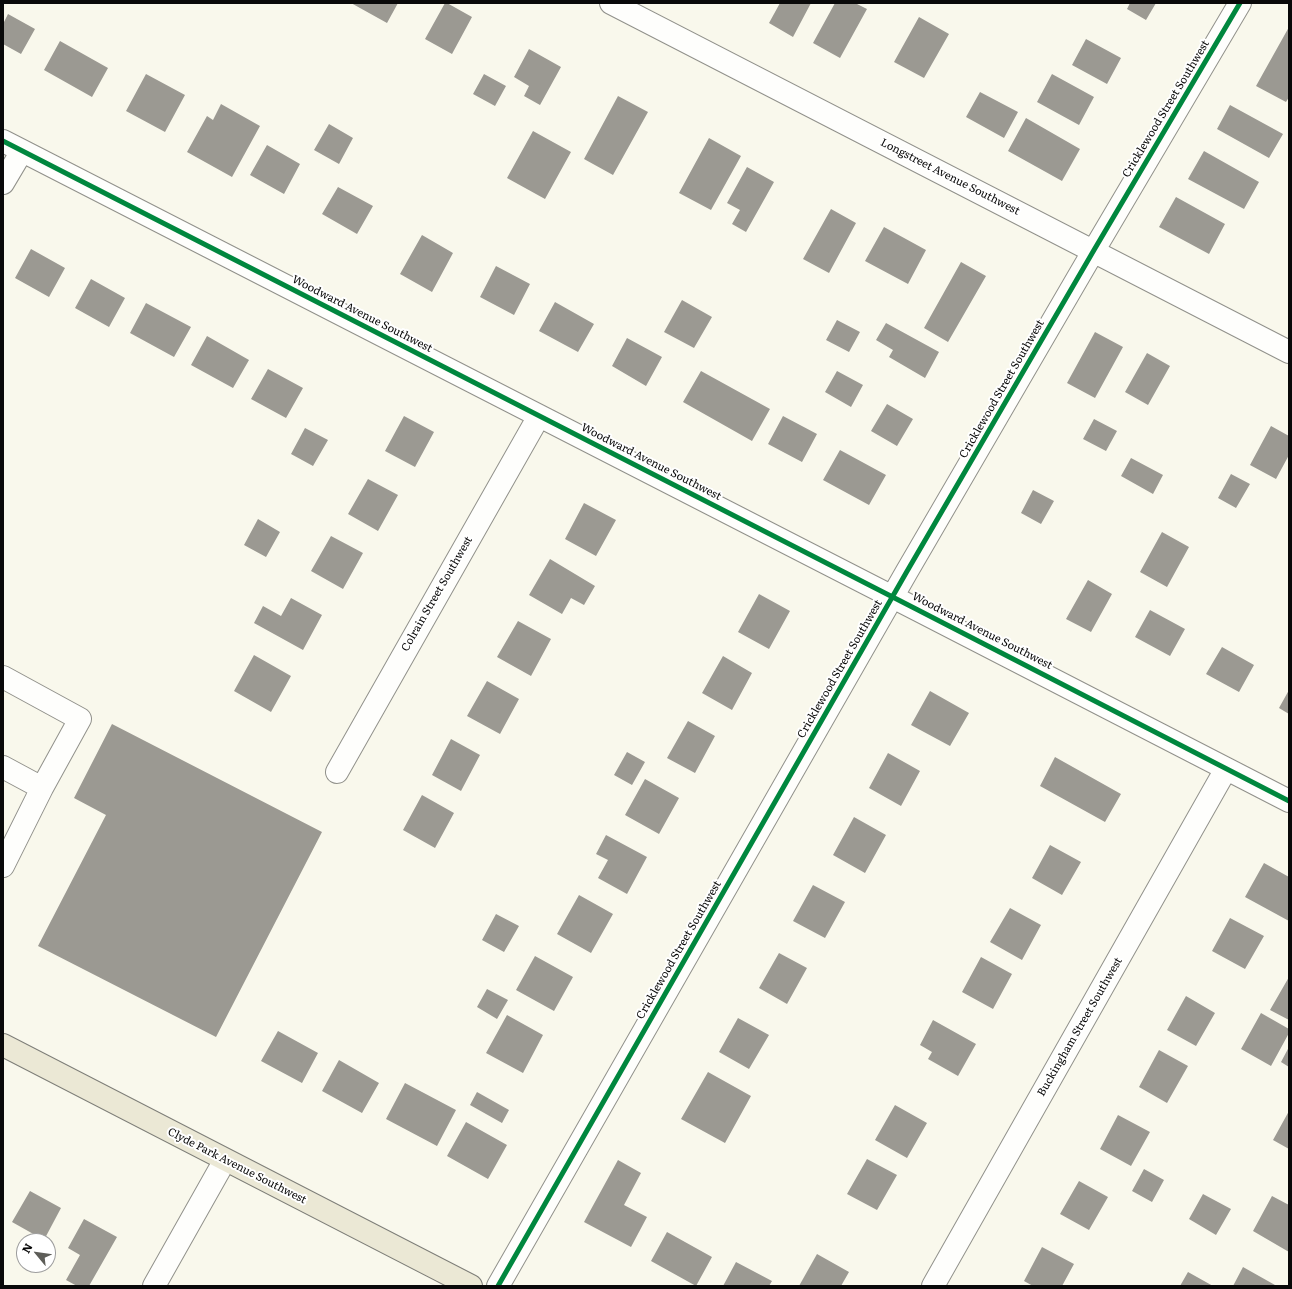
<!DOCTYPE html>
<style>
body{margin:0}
#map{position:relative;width:1292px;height:1289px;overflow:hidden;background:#f9f8ec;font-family:Literata,serif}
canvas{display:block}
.frame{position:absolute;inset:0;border:4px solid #090909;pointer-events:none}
.north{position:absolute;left:16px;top:1233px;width:40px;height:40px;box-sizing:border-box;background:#fff;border:1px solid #9d9d9d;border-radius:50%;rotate:299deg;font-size:11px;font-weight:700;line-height:16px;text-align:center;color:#090909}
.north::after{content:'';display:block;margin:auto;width:14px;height:18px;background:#5d5d58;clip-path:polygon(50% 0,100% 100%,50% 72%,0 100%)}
</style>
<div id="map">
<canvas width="1292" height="1289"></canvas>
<div class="frame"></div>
<div class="north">N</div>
</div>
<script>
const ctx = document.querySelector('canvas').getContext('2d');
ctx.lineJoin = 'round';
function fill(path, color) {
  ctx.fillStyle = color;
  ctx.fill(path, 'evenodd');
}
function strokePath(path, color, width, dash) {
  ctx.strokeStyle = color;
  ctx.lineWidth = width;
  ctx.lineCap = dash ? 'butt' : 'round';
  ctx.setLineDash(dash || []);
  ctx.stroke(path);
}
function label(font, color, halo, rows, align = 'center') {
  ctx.font = font + ' Literata,serif';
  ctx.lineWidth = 4;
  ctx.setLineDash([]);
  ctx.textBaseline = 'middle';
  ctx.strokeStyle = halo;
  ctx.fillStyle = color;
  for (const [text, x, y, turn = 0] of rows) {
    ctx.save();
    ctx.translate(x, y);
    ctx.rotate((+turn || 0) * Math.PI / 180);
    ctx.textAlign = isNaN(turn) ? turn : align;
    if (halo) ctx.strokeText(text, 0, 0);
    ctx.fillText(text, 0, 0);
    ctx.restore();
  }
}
fill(new Path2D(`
 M351 3H398L387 23Z
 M445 3H447L472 17 452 54 425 39Z
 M780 3H811L793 37 769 23Z
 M835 3H855L867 9 840 58 813 43Z
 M1130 3H1156L1146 20 1127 9Z
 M8 14 35 29 21 54 3 44V24Z
 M919 17 949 34 924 78 894 62Z
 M1289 27V97L1286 102 1256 86Z
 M1086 39 1121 58 1107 84 1072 65Z
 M60 41 108 68 92 97 44 70Z
 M529 49 561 67 540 105 524 96 529 86 514 77Z
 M146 74 185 95 165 132 126 111Z
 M484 74 506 86 495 106 473 94Z
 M1052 74 1094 97 1079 125 1037 102Z
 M980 92 1018 112 1004 138 966 117Z
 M618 96 648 112 613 175 584 159Z
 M221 104 260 126 232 177 187 152 207 116 213 120Z
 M1230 105 1283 134 1269 158 1217 129Z
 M1026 118 1080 149 1062 181 1008 151Z
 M329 124 353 138 339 164 314 150Z
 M533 131 571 152 545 199 507 178Z
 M709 138 741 156 711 210 679 193Z
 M267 145 300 164 284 194 250 175Z
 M1204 151 1259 182 1244 209 1188 179Z
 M747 167 774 182 746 232 732 224 740 210 727 203Z
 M338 187 373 206 357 234 322 214Z
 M1176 197 1225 224 1209 254 1159 227Z
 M831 209 856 223 829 273 803 259Z
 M884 227 926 250 908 284 865 261Z
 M422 235 453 253 432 292 400 274Z
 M31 249 65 268 49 297 15 278Z
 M961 262 986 276 948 342 924 328Z
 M496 266 530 284 514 315 480 297Z
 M91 279 125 298 109 327 75 308Z
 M682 300 712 317 694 348 664 332Z
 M555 302 594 324 578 352 539 331Z
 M146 303 191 327 174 357 130 333Z
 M837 320 860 332 849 352 826 340Z
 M886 323 939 352 925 378 889 357 893 350 876 340Z
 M1095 332 1123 347 1095 398 1067 383Z
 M207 336 249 360 233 388 191 365Z
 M627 338 662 357 646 386 612 366Z
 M1147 353 1170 366 1148 405 1125 392Z
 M268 369 303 388 286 418 251 399Z
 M701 371 770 409 752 441 683 402Z
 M837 371 863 385 851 407 825 392Z
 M887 404 913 419 897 446 871 431Z
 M404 416 434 432 415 467 385 451Z
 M783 416 817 434 802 462 768 444Z
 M1094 419 1117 431 1106 451 1083 439Z
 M1271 426 1289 436V455L1276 479 1250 465Z
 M305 428 328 440 313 466 291 454Z
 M840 450 886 475 869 505 823 480Z
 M1131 458 1163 475 1153 494 1121 476Z
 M1231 474 1250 484 1236 508 1218 498Z
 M368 479 398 495 378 531 348 514Z
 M1033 490 1054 501 1041 524 1021 513Z
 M584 503 616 520 596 556 565 539Z
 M258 519 280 532 266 557 244 545Z
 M1162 532 1189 547 1167 587 1140 572Z
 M331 536 363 553 343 589 311 571Z
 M550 559 595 586 584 605 571 598 562 614 529 595Z
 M1088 580 1112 594 1091 632 1066 619Z
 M759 594 790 611 769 649 738 632Z
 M291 598 322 615 303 650 254 623 263 606 281 616Z
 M1150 610 1185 629 1170 656 1135 637Z
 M518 621 551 639 531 676 497 657Z
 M1222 647 1254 665 1239 692 1206 674Z
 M254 655 291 676 271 712 234 691Z
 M723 656 752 673 732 710 702 693Z
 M487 681 519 699 500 734 467 716Z
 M1289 690V714L1279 708Z
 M930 691 969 713 950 746 911 725Z
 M688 721 715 736 695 773 667 758Z
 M112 724 322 832 216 1037 38 946 106 815 74 798Z
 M451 739 480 755 461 791 432 775Z
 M627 752 645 762 632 785 614 775Z
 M888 753 920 771 901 806 869 788Z
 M1055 757 1121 794 1105 822 1040 786Z
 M645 779 679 798 659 834 625 815Z
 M422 795 454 813 435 848 403 830Z
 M854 817 886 835 865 873 833 855Z
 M606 835 647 857 627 894 598 878 608 860 596 854Z
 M1050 845 1081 862 1062 895 1032 878Z
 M1264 863 1289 877V921L1245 897Z
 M813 885 845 902 825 938 793 921Z
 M579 895 613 914 591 953 557 934Z
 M1010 908 1041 925 1022 960 990 942Z
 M496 914 519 926 504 952 482 940Z
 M1230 918 1264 936 1245 969 1212 951Z
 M779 953 807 968 787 1004 759 988Z
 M535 956 573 977 554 1011 516 990Z
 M981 957 1012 974 993 1009 962 992Z
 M1289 977V1020L1270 1010Z
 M487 989 508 1000 497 1019 477 1007Z
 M1186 996 1215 1013 1196 1046 1167 1030Z
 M1261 1013 1289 1029V1033L1271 1066 1241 1049Z
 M507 1015 543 1035 523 1073 486 1053Z
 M738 1018 769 1035 749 1069 719 1052Z
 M933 1020 976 1044 958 1076 928 1059 932 1052 920 1045Z
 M278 1031 318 1053 302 1083 261 1061Z
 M1289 1047V1067L1281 1062Z
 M1159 1050 1188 1066 1167 1103 1139 1087Z
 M339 1060 379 1083 362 1113 322 1091Z
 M708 1072 751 1096 725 1143 681 1119Z
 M405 1083 456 1110 437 1146 386 1119Z
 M477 1092 509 1110 502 1123 470 1105Z
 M895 1105 927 1123 907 1158 875 1140Z
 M1289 1111V1149L1273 1140Z
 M1118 1115 1150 1132 1131 1166 1100 1149Z
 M466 1122 507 1145 488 1179 447 1156Z
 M867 1159 897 1175 877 1210 847 1194Z
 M618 1160 641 1173 624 1205 647 1217 631 1247 584 1222Z
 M1144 1169 1164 1180 1152 1202 1132 1191Z
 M1079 1181 1108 1197 1089 1230 1060 1214Z
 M30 1191 61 1208 44 1240 12 1222Z
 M1203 1194 1231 1209 1216 1235 1189 1219Z
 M1272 1196 1289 1205V1252L1253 1231Z
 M84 1219 117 1237 89 1286H77L66 1280 80 1255 68 1248Z
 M667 1232 712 1257 696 1286 651 1261Z
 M1042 1247 1074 1264 1062 1286H1033L1024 1281Z
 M817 1254 849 1272 841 1286H799Z
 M736 1262 772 1281 769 1286H723Z
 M1243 1267 1275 1285 1274 1286H1233Z
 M1188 1272 1213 1286H1180Z`), '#9b9992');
const minor = new Path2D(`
 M611 3 1289 352
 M3 141 918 610 1289 801
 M3 183 22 151
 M3 677 80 719 42 788 3 866
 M3 767 42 788
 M337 772 539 416
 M154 1286 225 1160
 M498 1286 906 573 1094 250 1240 3
 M933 1286 1226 769`);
const major = new Path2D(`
 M3 1045 471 1286`);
strokePath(minor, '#91918b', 24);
strokePath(major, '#7e7e78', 24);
strokePath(minor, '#fefefc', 22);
strokePath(major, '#ebe8d5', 22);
strokePath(new Path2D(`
 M3 141 918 610 1289 801
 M498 1286 906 573 1094 250 1240 3`), '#00873e', 5);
label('11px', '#090909', '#fff', [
 ["Cricklewood Street Southwest",1166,109,-59],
 ["Longstreet Avenue Southwest",950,177,27],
 ["Woodward Avenue Southwest",362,314,27],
 ["Cricklewood Street Southwest",1002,389,-60],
 ["Woodward Avenue Southwest",651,462,27],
 ["Colrain Street Southwest",437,594,-60],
 ["Woodward Avenue Southwest",982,631,27],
 ["Cricklewood Street Southwest",840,669,-60],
 ["Cricklewood Street Southwest",679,950,-60],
 ["Buckingham Street Southwest",1080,1027,-60],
 ["Clyde Park Avenue Southwest",237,1166,27]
]);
</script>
